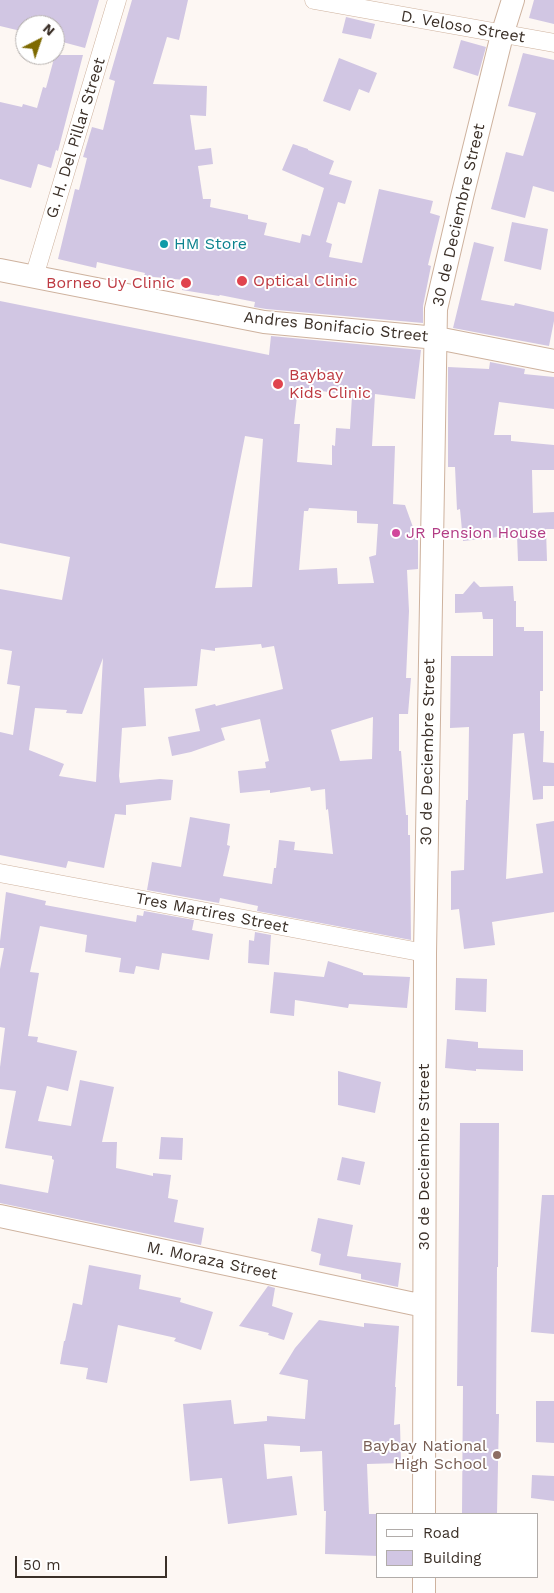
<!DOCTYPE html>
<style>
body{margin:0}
#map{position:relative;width:554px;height:1593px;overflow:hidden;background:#fdf7f3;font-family:"Work Sans",sans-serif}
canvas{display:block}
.legend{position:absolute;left:376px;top:1513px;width:162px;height:65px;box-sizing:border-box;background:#fff;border:1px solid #b1aca9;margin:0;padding:6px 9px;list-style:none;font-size:15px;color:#3b3028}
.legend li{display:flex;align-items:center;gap:10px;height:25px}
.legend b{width:25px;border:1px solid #b1aca9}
.north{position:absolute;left:15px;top:15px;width:50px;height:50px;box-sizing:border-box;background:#fff;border:1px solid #b1aca9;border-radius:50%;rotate:41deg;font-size:14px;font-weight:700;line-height:20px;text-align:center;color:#3b3028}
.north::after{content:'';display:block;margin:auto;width:18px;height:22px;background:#7e6a01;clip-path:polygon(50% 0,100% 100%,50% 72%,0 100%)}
.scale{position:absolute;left:15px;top:1556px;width:152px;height:22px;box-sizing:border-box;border:2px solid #3b3028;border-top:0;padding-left:6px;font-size:15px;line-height:18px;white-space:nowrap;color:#3b3028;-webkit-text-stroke:4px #fff;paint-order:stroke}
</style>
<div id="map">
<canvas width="554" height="1593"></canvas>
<ul class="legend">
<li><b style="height:6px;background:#fff"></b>Road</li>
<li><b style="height:14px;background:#d1c6e3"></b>Building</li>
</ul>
<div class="north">N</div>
<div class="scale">50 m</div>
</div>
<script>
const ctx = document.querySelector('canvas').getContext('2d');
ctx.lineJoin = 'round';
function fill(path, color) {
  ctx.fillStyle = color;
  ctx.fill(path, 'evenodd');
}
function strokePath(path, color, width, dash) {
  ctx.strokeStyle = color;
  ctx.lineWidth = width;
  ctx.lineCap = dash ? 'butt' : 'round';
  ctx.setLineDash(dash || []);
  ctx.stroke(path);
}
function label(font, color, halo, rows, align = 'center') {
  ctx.font = font + ' "Work Sans",sans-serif';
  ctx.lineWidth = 4;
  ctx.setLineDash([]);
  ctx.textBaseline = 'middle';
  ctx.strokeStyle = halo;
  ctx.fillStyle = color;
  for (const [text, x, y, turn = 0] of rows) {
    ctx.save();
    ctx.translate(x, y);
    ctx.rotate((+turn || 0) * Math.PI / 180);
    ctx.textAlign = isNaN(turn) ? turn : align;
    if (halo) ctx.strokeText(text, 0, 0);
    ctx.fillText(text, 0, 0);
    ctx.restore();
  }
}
fill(new Path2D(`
 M0 0H99L85 48 55 40V25H25V32L0 26Z
 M132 0H188L179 40 167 37 153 84 207 86 206 116 190 115 195 150 211 148 213 164 198 166 203 199H211L210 207 248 215V219L267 223 264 235 300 243 302 234 310 236 324 188 282 170 293 144 308 149V150L334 161 329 174 352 181 345 204 338 202 326 242 332 244 329 257 362 263 379 189 433 201 430 213 440 216 428 265 431 266 423 306V323L266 309 254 307 255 302 220 295 219 296 182 290 184 280 144 276 145 273 97 262 96 268 58 259 75 189 79 190 87 158 83 157 92 127 103 130 115 81 109 79Z
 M534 0H554V24L529 18Z
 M346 17 375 24 371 39 342 33Z
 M461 40 486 47 478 76 453 68Z
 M523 53 554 60V192L533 186 525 218 491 209 506 152 523 156 536 113 508 106Z
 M55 55H83L58 151 56 150 51 168 38 164 31 188 0 179V102L22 107 23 104 37 108 43 87 46 88Z
 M339 58 377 73 369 93 359 89 350 111 323 101Z
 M512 222 548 229 541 270 504 261Z
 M474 242 494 247 481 300 514 306 515 303 554 312V321L549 346 453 328Z
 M0 301 269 355 271 336 421 350 415 399 375 394 372 446H395L393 504 405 505 418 541V569L407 570 409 611 406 678H411L408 714H399V751H401L406 815H408V835H410L411 940 257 911 258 906 220 898 219 903 147 890 152 862 181 867 190 817 230 824 227 845 230 846 223 876 272 884 274 868H276L279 840 295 842 294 850 333 854 328 809 326 810 325 789 311 791 310 787 270 793V790L240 793 238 771 266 768 265 762 269 761 260 719 221 728 225 740 191 752 172 756 168 737 200 731 195 709 215 704 216 706 283 689 274 646 262 648 261 644 215 648V651L201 649 197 686 144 688 146 726 122 728 119 776 120 783 160 779 173 780 171 800 126 805V815L115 814 104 868 68 861 66 868 0 855V732L13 735 20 686 7 684 12 651 0 649V589L62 600 70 557 0 543ZM298 387 352 396 350 429 336 428 335 446 332 445V465L297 462 300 424H294ZM245 436 263 439 252 587 215 588ZM309 508 357 511V523L378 524 376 555 369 557 374 583 338 584 337 568 299 570 304 511H308ZM103 658 96 782 59 776 64 764 29 750 35 708 67 710 66 713 82 714ZM373 717 372 759 340 761 331 730Z
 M490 362 525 369 524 374 554 377V409L499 402 494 435H511V441L554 445V470H532L533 513 554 512V529H546L547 561H518L517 535 463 541 460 509 457 510 455 467H448V367L489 369Z
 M474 581 480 587 513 586 514 601H516V627H524V631H543V691H540V731H544L543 762 554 763V786H543V799L533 800 524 733 513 734 506 879 543 873 536 824 554 821V912L492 922 495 945 464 949 459 909 451 910V871L464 870 466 800H468L469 727 450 728 451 656H493V619H483L482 612 455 613V594H463Z
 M6 892 46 901 45 905 136 922 137 915 143 916 144 911 194 920 192 930 213 934 209 960 162 953 159 970 136 966 134 974 119 972 121 958 85 952 87 935 40 926 30 972 39 973 28 1036 38 1037 37 1042 77 1051 68 1091 47 1086 38 1121 71 1126 80 1080 114 1087 102 1142H117L116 1168 153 1176V1173L171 1175 168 1198 178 1200 174 1222 204 1228 201 1245 0 1203V1184L48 1193 54 1160 52 1159V1156L5 1148 16 1091 0 1089V1067L5 1028 0 1027V969L4 948H0V941Z
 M255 932 271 935 269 965 248 963 249 940 254 941Z
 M328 961 363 973V975L410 977 407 1008 349 1004 348 1008 295 1000 294 1016 270 1013 274 972 324 977Z
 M456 978 487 979 486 1012 455 1010Z
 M447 1039 478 1042V1048L523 1050V1071L476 1069V1071L445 1068Z
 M338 1071 381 1082 375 1113 338 1105Z
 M460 1123H499L498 1267H497L496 1414H499L497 1514H462L463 1386H457Z
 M161 1137 183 1138 182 1160 159 1159Z
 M342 1157 365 1162 360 1185 337 1180Z
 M542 1195H554V1334L531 1332Z
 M318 1218 353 1225 347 1256 401 1263 398 1287 361 1279V1274L319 1265 321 1254 311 1251Z
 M89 1265 141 1275 139 1289 181 1298 180 1302 213 1312 201 1350 174 1341 176 1338 118 1325 107 1383 86 1379 88 1368 60 1364 64 1341H65L73 1303 82 1305Z
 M268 1286 275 1288 272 1306 293 1313 284 1340 268 1335 269 1333 239 1326Z
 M319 1320 364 1327V1323L399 1326 395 1387H396L394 1425 400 1424 401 1463 367 1464 369 1514H378V1556L325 1554 326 1511H324L322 1451 300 1452V1446L264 1444 267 1479 292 1476 297 1515 228 1524 222 1478 190 1481 183 1404 231 1400 234 1424 267 1421V1416L305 1419 308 1380 279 1374 295 1348Z
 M536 1401H554V1443L536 1442Z
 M532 1475 554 1476V1501L531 1498Z`), '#d1c6e3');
const minor = new Path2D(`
 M314 0 554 43
 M34 277 117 0
 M0 873 425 953`);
const tertiary = new Path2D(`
 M0 270 264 322 437 338 554 361
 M0 1216 424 1306
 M424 1514 425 953 436 309 462 197 502 35 513 0
 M424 1593V1577`);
strokePath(minor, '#ceb29e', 19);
strokePath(tertiary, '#ceb29e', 24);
strokePath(minor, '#fff', 18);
strokePath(tertiary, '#fff', 22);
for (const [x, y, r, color] of [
 [164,244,5,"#0f9aa8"],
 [242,281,6,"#e0444e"],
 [186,283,6,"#e0444e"],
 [278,384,6,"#e0444e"],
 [396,533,5,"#d1479c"],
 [497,1455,5,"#8d6e63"]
]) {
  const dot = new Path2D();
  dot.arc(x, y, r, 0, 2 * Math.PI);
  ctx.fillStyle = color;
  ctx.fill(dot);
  strokePath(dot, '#fff', 2);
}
label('16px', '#3b3028', '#fff', [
 ["D. Veloso Street",463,27,10],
 ["G. H. Del Pillar Street",76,138,-73],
 ["30 de Deciembre Street",459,215,-77],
 ["Andres Bonifacio Street",336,327,6],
 ["30 de Deciembre Street",428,752,-89],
 ["Tres Martires Street",212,913,11],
 ["30 de Deciembre Street",424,1157,-90],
 ["M. Moraza Street",212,1261,12]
]);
label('16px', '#0d838f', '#fff', [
 ["HM Store",174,244]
], 'left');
label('16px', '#be3a42', '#fff', [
 ["Optical Clinic",253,281],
 ["Borneo Uy Clinic",175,283,"right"],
 ["Baybay",289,375],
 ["Kids Clinic",289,393]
], 'left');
label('16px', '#b23c85', '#fff', [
 ["JR Pension House",406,533]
], 'left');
label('16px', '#785e54', '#fff', [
 ["Baybay National",487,1446],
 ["High School",487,1464]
], 'right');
</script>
